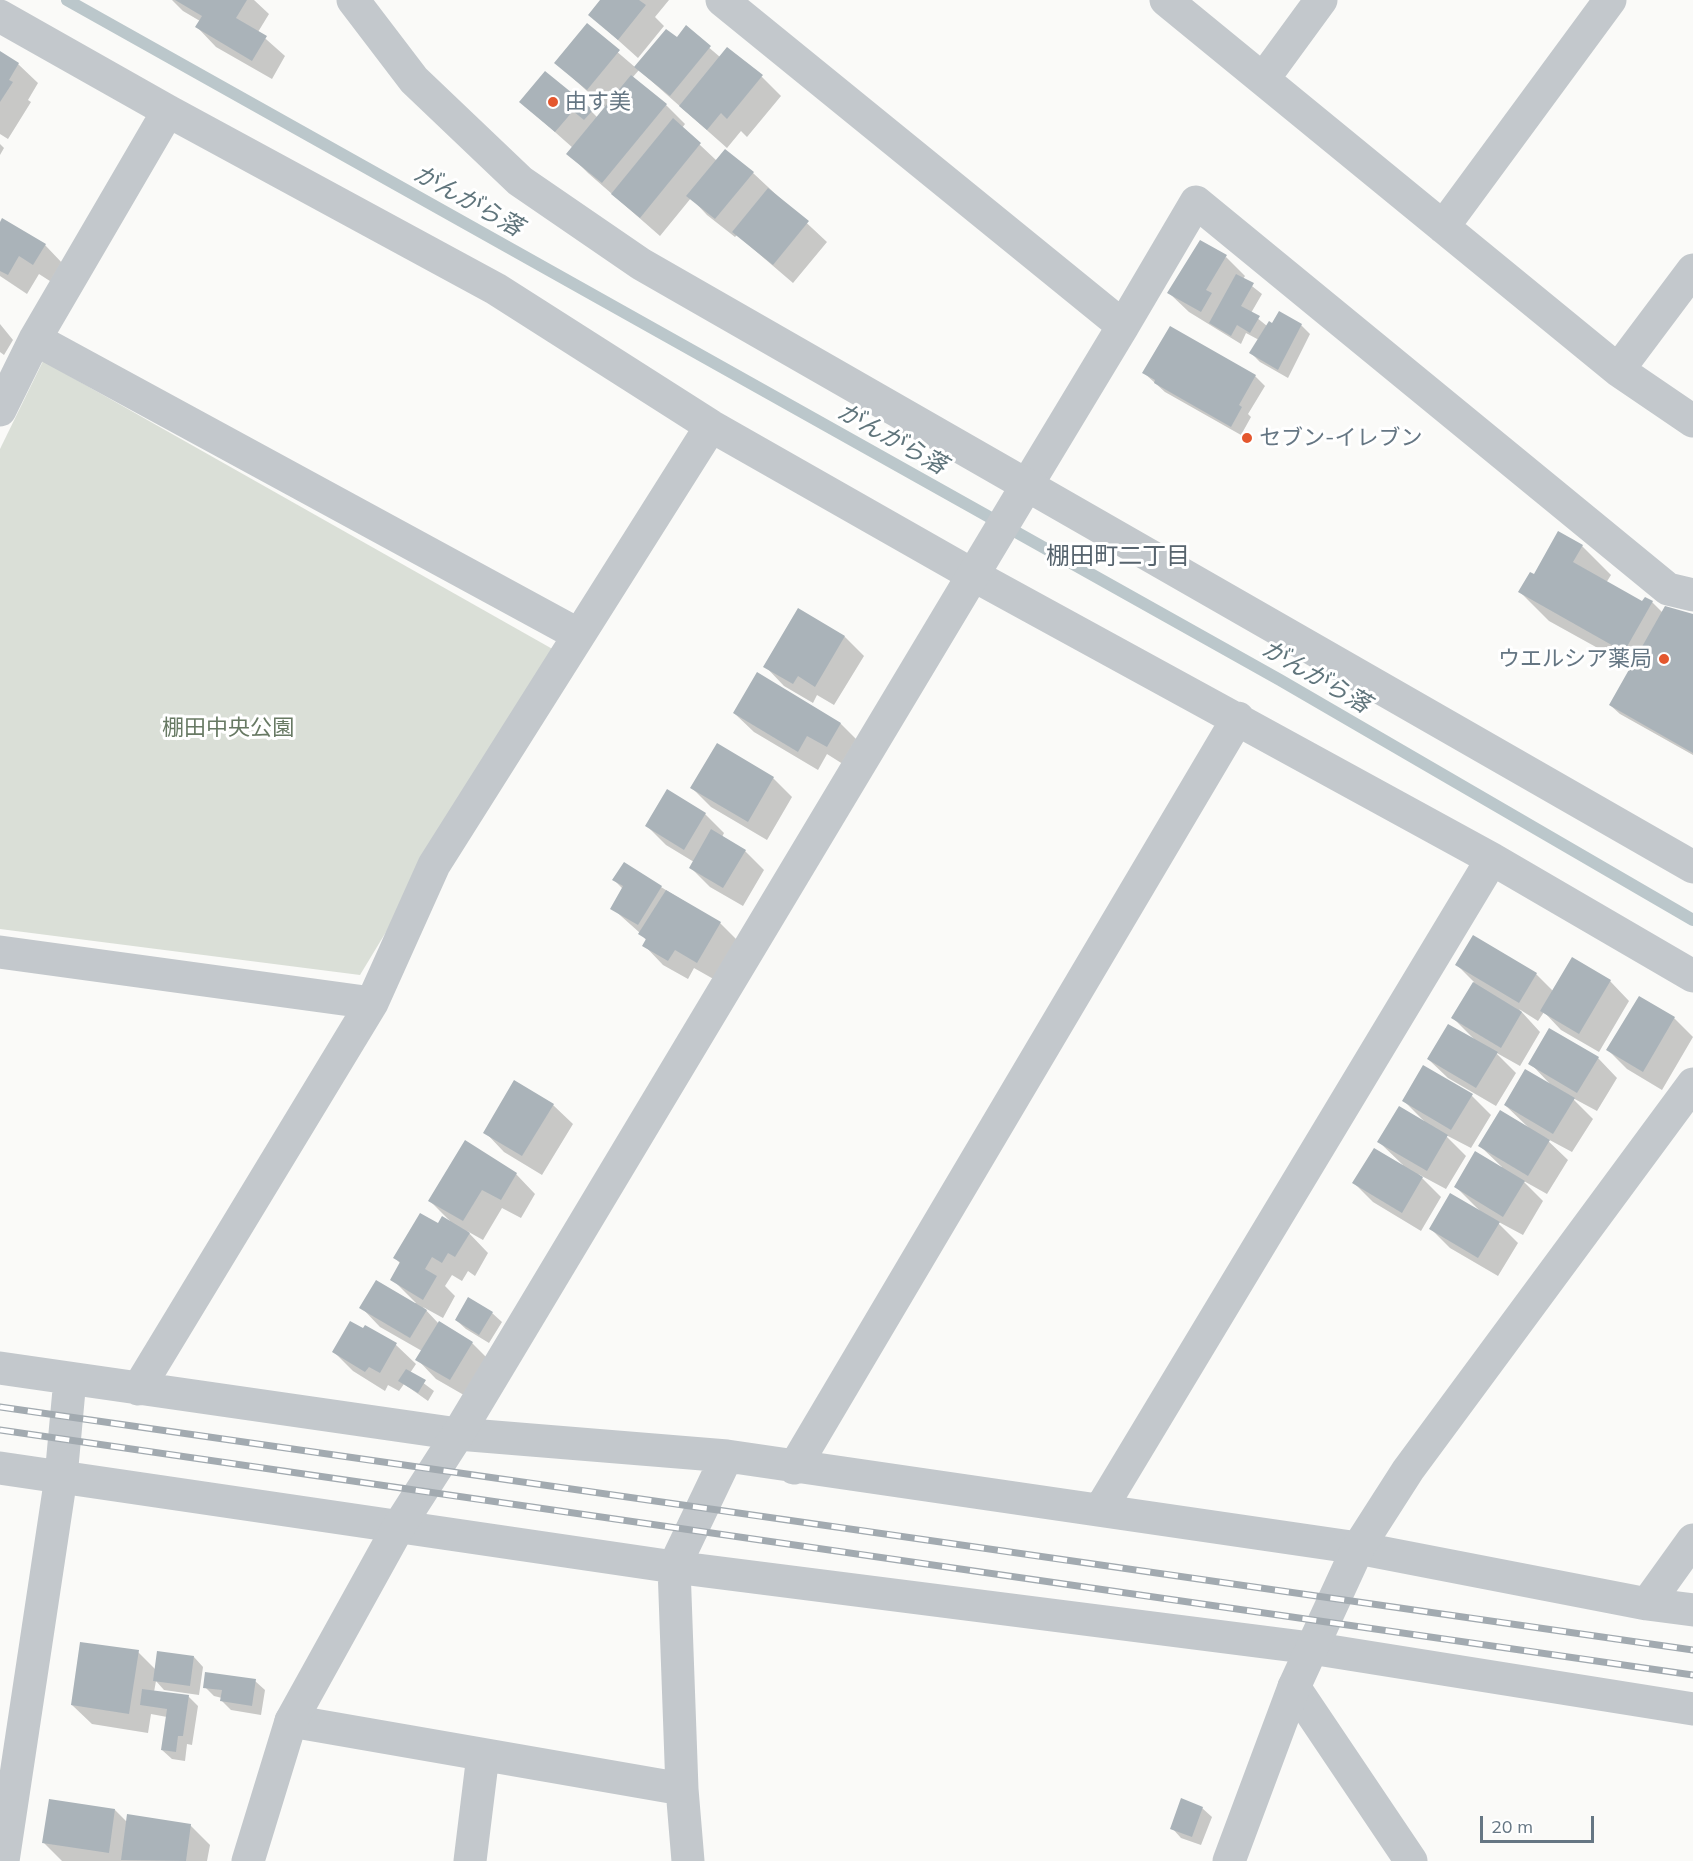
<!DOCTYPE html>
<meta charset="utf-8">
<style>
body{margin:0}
#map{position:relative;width:1693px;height:1861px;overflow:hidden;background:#fafaf8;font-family:Mulish,sans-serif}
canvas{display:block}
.scale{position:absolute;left:1480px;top:1816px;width:114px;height:27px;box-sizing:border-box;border:3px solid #657683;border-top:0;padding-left:8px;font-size:18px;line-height:21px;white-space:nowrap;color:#657683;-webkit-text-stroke:4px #fff;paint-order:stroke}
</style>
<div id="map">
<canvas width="1693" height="1861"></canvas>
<div class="scale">20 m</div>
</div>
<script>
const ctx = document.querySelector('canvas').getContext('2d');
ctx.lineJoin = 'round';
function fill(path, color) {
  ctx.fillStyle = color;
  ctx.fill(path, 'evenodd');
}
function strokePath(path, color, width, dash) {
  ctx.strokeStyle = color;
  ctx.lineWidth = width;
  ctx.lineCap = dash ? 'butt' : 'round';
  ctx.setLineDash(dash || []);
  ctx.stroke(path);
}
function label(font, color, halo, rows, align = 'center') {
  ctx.font = font + ' Mulish,"Noto Sans JP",sans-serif';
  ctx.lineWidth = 6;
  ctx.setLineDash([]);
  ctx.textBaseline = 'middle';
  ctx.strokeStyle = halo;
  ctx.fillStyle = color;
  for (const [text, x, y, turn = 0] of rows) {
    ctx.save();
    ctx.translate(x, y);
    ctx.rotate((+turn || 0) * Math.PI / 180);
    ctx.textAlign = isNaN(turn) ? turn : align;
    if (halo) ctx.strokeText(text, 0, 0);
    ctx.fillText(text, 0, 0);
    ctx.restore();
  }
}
fill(new Path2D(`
 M43 361 556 651 360 975 0 929V449Z`), '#dadfd7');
fill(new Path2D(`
 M172 0H254L269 14 258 32 285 56 272 79 216 47 197 27 200 21 183 11Z
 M602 0H669L655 17 664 26 638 58 590 15Z
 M587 26 636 68 666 31 677 40 686 28 720 57 762 77 781 96 747 137 741 131 727 148 639 70 632 78 666 105 685 124 682 128 717 161 753 173 827 242 793 283 737 235 735 237 707 215 691 198 660 236 588 173 569 154 573 148 521 102 592 112 598 118 606 108 556 63Z
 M0 53 18 64 38 83 28 100 31 102 8 139 0 134Z
 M0 144 4 148 0 155Z
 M0 226 45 245 64 265 53 283 39 274 27 294 0 276Z
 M1226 257 1245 276 1243 279 1262 294 1251 313 1267 326 1301 325 1310 334 1288 378 1260 362 1251 353 1259 340 1246 333 1241 344 1189 312 1169 293Z
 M0 324 13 340 4 355 0 352Z
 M1170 328 1255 376 1265 386 1248 414 1251 417 1241 435 1165 392 1144 373Z
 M1582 546 1611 575 1606 583 1643 603 1652 602 1663 613 1693 615V755L1620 714 1610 705 1632 667 1549 621 1520 592 1534 576Z
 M798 610 845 637 864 656 834 705 817 695 813 703 784 686 765 666Z
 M757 674 841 724 860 743 846 766 827 754 818 770 754 732 734 713Z
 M773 778 792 797 767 840 711 807 692 788Z
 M705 814 724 833 722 837 745 851 764 870 743 906 710 887 690 867 694 862 666 845 647 826Z
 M614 880 661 887 720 923 740 943 717 981 694 968 688 979 663 965 644 945 647 941 640 933 612 908 623 889Z
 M1457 965 1536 974 1553 991 1610 981 1629 1001 1599 1052 1561 1030 1544 1012 1538 1021 1519 1009 1540 1032 1520 1066 1495 1052 1516 1073 1496 1106 1448 1078 1428 1059 1475 1040 1453 1018 1474 982Z
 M1640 998 1674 1018 1693 1037 1662 1090 1627 1069 1608 1050Z
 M1598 1058 1617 1078 1597 1111 1571 1097 1593 1119 1572 1152 1544 1137 1568 1160 1547 1194 1522 1180 1543 1201 1523 1235 1495 1220 1518 1243 1498 1276 1450 1248 1431 1229 1480 1211 1456 1187 1502 1167 1480 1146 1529 1128 1505 1105 1551 1085 1530 1063Z
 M1472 1096 1491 1115 1471 1148 1444 1134 1466 1156 1446 1189 1418 1174 1441 1197 1421 1231 1373 1202 1354 1183 1403 1165 1379 1142 1424 1121 1404 1101Z
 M553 1105 573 1124 542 1175 504 1152 485 1132Z
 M516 1174 535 1194 521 1218 502 1208 483 1240 467 1231 488 1253 475 1276 468 1271 462 1281 452 1275 445 1286 455 1296 443 1318 423 1307 439 1324 472 1343 491 1362 469 1398 436 1379 417 1359 422 1351 380 1327 361 1307 416 1303 392 1279 401 1264 394 1257 438 1225 450 1221 430 1201Z
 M469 1299 492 1313 502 1322 489 1343 466 1329 456 1320Z
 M366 1327 396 1345 416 1364 410 1373 434 1391 428 1401 404 1384 399 1391 388 1385 385 1391 353 1371 334 1352Z
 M138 1652 156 1670 194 1657 203 1667 199 1695 164 1690 156 1681 154 1692 188 1696 198 1706 192 1745 187 1744 185 1761 172 1759 162 1750 167 1717 151 1714 148 1733 92 1724 72 1705Z
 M255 1681 265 1690 261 1715 231 1710 222 1701V1698L214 1696 205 1687Z
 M1202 1808 1212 1817 1201 1845 1181 1838 1172 1828Z
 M115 1810 128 1823 190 1825 210 1845 207 1861H62L44 1843Z`), '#0003');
strokePath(new Path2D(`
 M67 0 1280 680 1693 920`), '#bbc7cb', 12);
fill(new Path2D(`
 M175 0H247L236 18 267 36 252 61 195 27 202 16Z
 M600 0H639L646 5 618 40 588 15Z
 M587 23 620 50 587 90 554 63Z
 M686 25 711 46 670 96 634 67 666 29 677 37Z
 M727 47 763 75 727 119 721 113 707 130 679 106Z
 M0 51 19 63 9 80 13 82 0 102Z
 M545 71 593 110 584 120 573 111 555 132 519 102Z
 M631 75 667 104 602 183 566 154Z
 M673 118 701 143 640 218 611 194Z
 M725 149 754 172 715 219 686 196Z
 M768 188 809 221 773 265 732 232Z
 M2 218 46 244 33 265 19 256 8 275 0 271V222Z
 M1200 240 1227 255 1206 290 1212 293 1201 312 1167 293Z
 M1236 274 1254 283 1241 306 1260 316 1250 333 1237 325 1231 336 1209 323Z
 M1279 311 1302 324 1278 370 1249 353 1269 321 1272 323Z
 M1170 326 1256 375 1239 405 1242 407 1231 427 1154 383 1155 380 1142 373Z
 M1558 531 1583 545 1573 562 1642 601 1645 597 1653 601 1624 652 1518 592 1530 572 1534 574Z
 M1665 606 1693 614V753L1609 705Z
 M798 608 845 636 815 687 798 676 793 684 763 667Z
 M757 672 841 723 827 747 807 736 798 752 733 713Z
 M717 743 774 777 748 822 690 788Z
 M667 789 706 813 684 850 645 826Z
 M711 829 746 850 723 888 689 868Z
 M624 862 662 886 638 925 610 909 623 886 612 880Z
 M666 890 721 922 697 963 675 950 668 961 642 946 646 939 638 934Z
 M1473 935 1537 973 1519 1003 1455 965Z
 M1572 957 1611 980 1579 1034 1540 1011Z
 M1473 982 1522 1012 1501 1048 1451 1018Z
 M1639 996 1675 1017 1643 1072 1606 1050Z
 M1448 1024 1498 1052 1476 1088 1427 1059Z
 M1549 1028 1599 1057 1577 1093 1528 1064Z
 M1423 1065 1473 1094 1451 1130 1402 1101Z
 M1525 1069 1575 1098 1553 1134 1504 1105Z
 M514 1080 554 1104 522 1156 483 1133Z
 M1399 1106 1448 1135 1427 1171 1377 1142Z
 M1500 1110 1550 1140 1528 1176 1478 1146Z
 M465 1140 517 1173 501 1200 482 1190 463 1221 428 1201Z
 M1374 1148 1423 1177 1402 1213 1352 1183Z
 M1475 1151 1525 1181 1503 1217 1454 1187Z
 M1450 1193 1500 1222 1478 1258 1429 1229Z
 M420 1213 438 1223 442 1216 470 1233 455 1257 448 1253 442 1263 432 1257 425 1269 437 1276 423 1300 390 1280 400 1262 393 1258Z
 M376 1280 427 1310 410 1338 359 1308Z
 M468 1297 493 1312 479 1335 455 1320Z
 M350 1321 363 1328 365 1325 397 1343 380 1373 369 1367 365 1372 332 1352Z
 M439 1321 473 1342 450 1380 415 1360Z
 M406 1369 426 1380 418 1393 398 1381Z
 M80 1642 139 1650 129 1714 71 1705Z
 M157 1651 194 1656 190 1686 153 1681Z
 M205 1672 256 1679 252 1706 220 1701 222 1690 203 1688Z
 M142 1689 189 1695 183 1736H178L176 1752 161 1750 167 1709 140 1705Z
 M1181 1798 1203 1807 1192 1837 1170 1829Z
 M49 1799 115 1809 109 1853 42 1843Z
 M127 1814 191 1824 186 1861 121 1860Z`), '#aab3b9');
strokePath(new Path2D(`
 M722 0 1123 326 1027 485
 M1166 0 1618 370 1693 421
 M0 16 168 111 496 289 711 426 973 575 1492 859 1693 976
 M1264 78 1321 0
 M1443 227 1610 0
 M1123 326 1196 202 1668 589 1693 595
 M35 339 579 635
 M1618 370 1693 270
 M0 410 35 339 168 111
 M0 952 372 1003
 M0 1368 458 1434 727 1456 1358 1548 1647 1604 1693 1610
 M138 1389 372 1003 434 865 711 426
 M0 1468 674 1567 1311 1648 1693 1709
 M794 1468 1238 718
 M1100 1510 1492 859
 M1647 1604 1693 1540
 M1294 1687 1411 1861
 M291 1721 682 1789 674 1567 727 1456
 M682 1789 688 1861
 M3 1861 61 1477 70 1379
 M470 1861 483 1755`), '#c3c8cc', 33);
strokePath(new Path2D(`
 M353 0 414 80 520 181 641 264 1693 867
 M248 1861 291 1721 399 1526 458 1434 1027 485
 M1229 1861 1294 1687 1358 1548 1408 1470 1693 1084`), '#c3c8cc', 33);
const rail = new Path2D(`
 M0 1407 1693 1650
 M0 1430 1693 1675`);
strokePath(rail, '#a2aab0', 7);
strokePath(rail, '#fff', 4.5, [14]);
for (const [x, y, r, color] of [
 [553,102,6,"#e4572e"],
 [1247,438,6,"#e4572e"],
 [1664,659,6,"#e4572e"]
]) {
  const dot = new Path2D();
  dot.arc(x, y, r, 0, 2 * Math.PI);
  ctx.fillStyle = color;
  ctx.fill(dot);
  strokePath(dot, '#fff', 2);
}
label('22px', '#657683', '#fff', [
 ["由す美",565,102],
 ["セブン-イレブン",1259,438],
 ["ウエルシア薬局",1652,659,"right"]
], 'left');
label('22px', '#687a64', '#fff', [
 ["棚田中央公園",228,728]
]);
label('italic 24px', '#60757c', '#fff', [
 ["がんがら落",468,201,29],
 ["がんがら落",892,439,29],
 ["がんがら落",1316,677,30]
]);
label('24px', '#57646e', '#fff', [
 ["棚田町二丁目",1118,557]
]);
</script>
